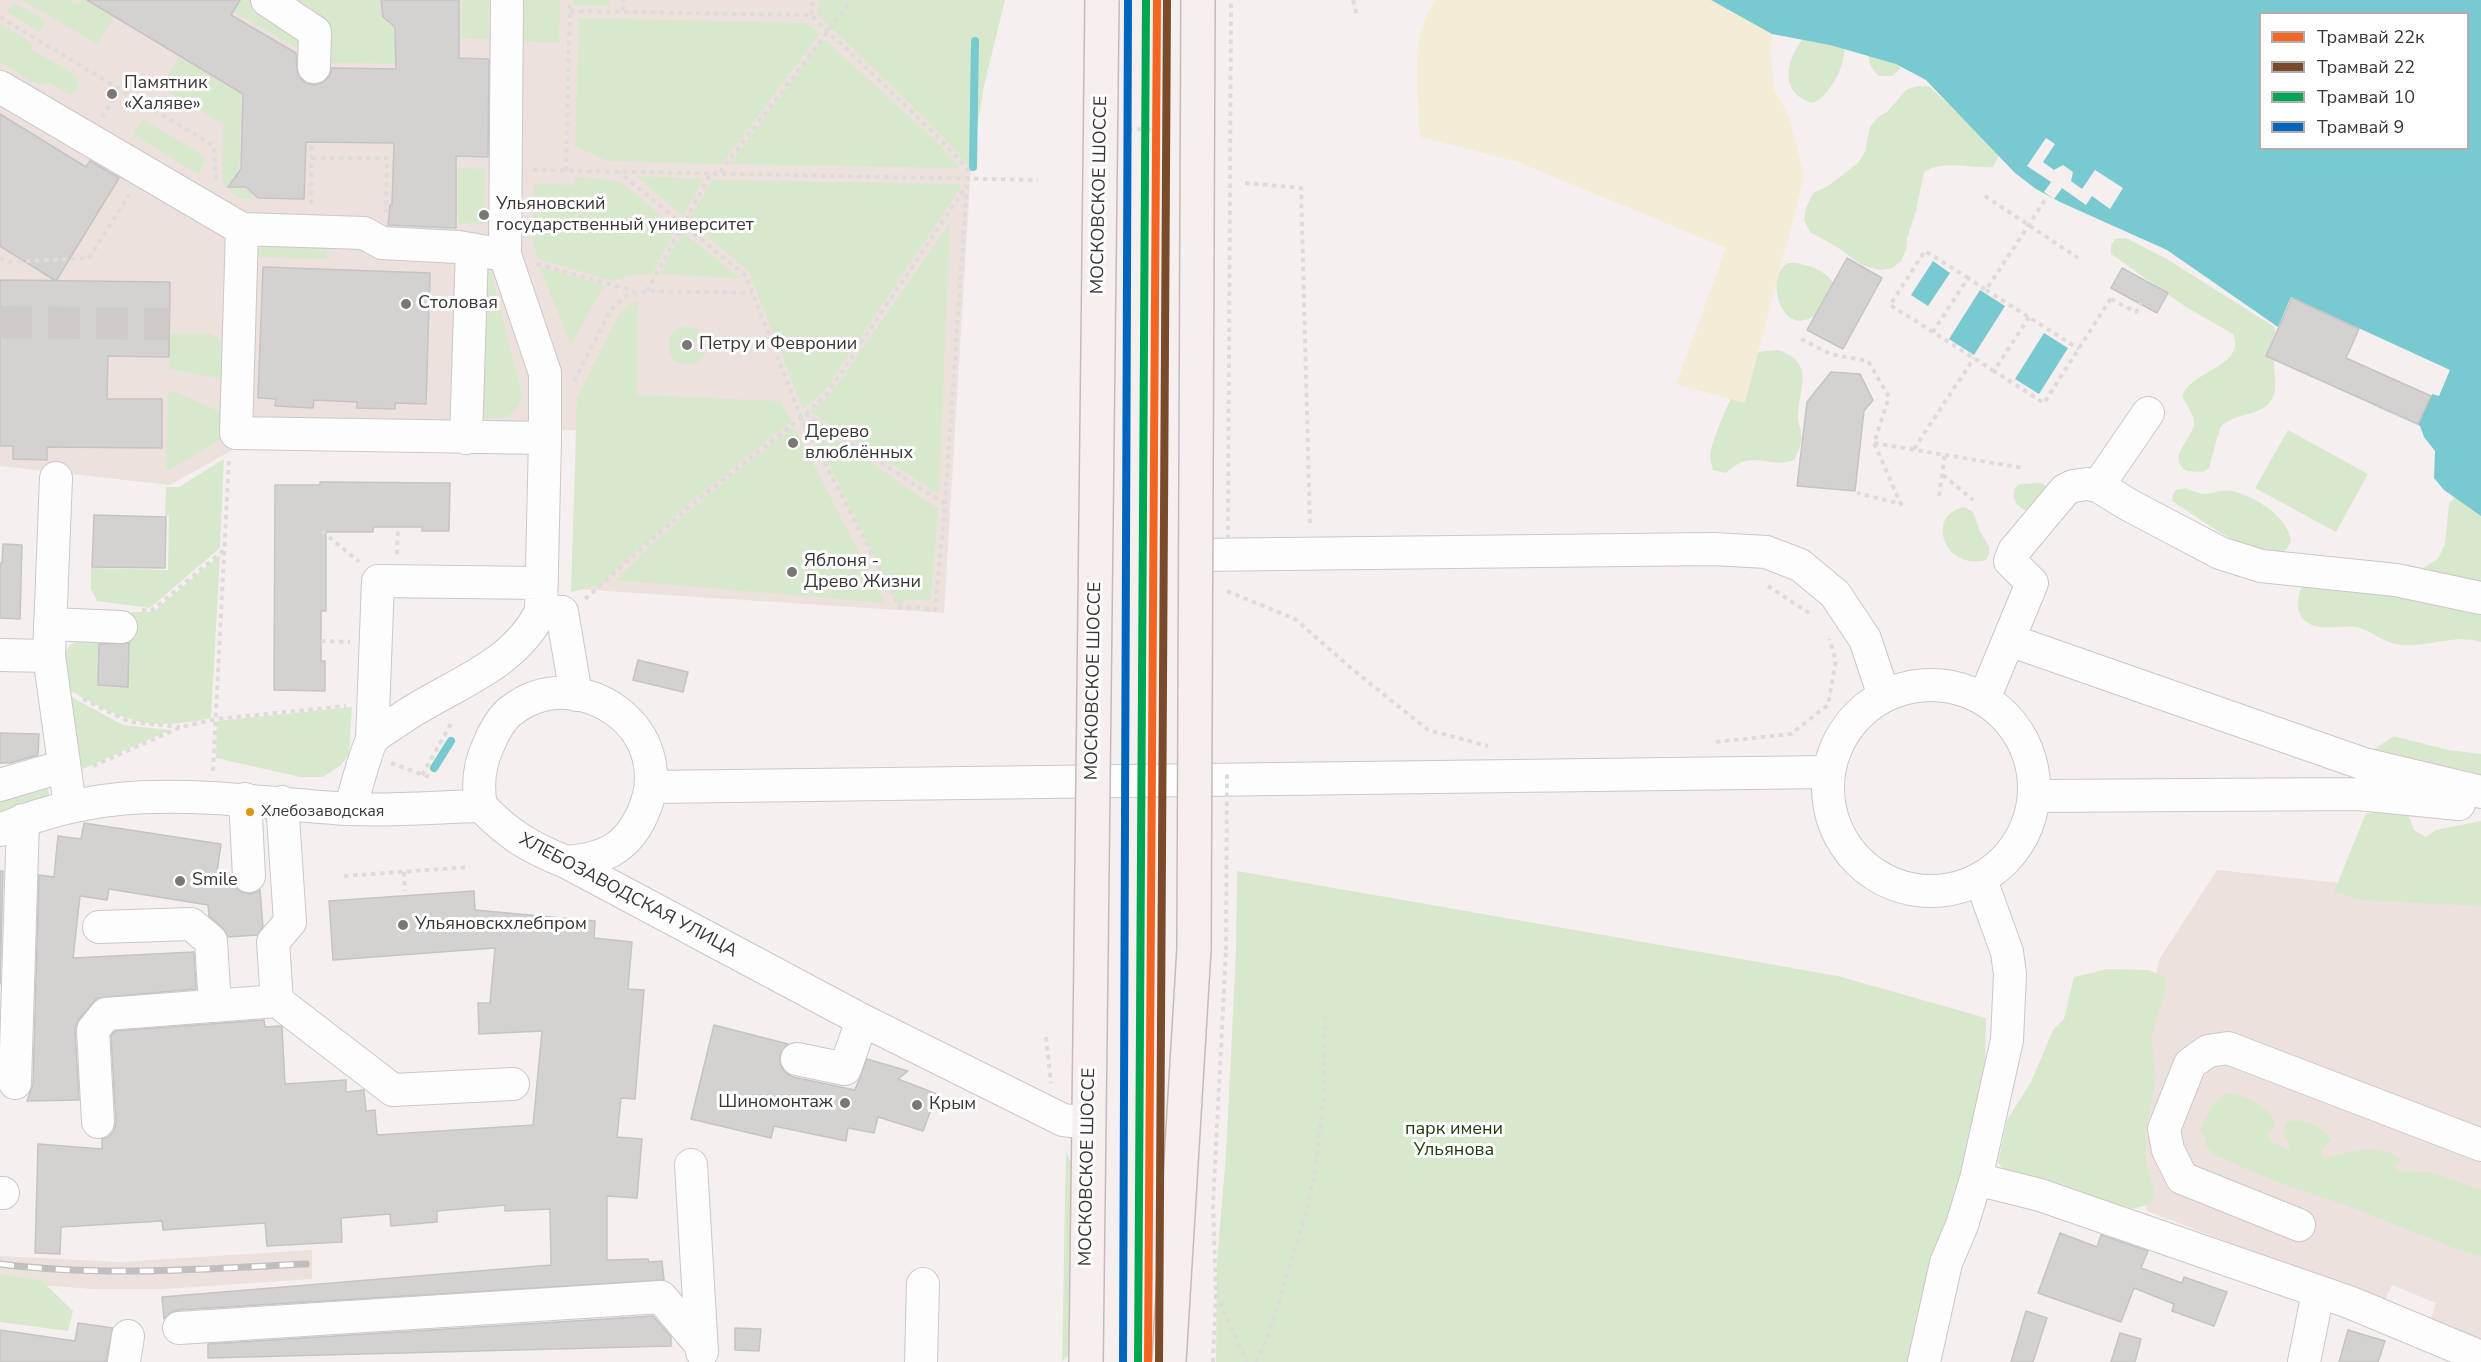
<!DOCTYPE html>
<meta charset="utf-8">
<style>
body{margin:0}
#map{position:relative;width:2481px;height:1362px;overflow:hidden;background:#f5f0ef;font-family:"Nunito Sans",sans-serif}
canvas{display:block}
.legend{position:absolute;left:2259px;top:12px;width:210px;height:138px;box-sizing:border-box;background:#fefefe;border:2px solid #afaead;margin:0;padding:8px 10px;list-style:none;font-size:18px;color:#393634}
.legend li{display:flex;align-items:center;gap:12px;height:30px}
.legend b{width:30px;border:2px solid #afaead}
</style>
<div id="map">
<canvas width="2481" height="1362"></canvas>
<ul class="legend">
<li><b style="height:8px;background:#f26522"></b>Трамвай 22к</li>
<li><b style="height:8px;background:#7a4b2a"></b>Трамвай 22</li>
<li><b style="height:8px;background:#00a651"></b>Трамвай 10</li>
<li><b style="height:8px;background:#0065bd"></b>Трамвай 9</li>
</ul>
</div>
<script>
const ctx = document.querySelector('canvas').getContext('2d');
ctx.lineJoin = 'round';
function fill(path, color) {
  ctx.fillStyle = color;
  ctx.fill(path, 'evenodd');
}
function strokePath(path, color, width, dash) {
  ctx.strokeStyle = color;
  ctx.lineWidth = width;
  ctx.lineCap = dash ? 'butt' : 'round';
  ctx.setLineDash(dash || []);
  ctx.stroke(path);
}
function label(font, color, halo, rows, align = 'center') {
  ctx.font = font + ' "Nunito Sans",sans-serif';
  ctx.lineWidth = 6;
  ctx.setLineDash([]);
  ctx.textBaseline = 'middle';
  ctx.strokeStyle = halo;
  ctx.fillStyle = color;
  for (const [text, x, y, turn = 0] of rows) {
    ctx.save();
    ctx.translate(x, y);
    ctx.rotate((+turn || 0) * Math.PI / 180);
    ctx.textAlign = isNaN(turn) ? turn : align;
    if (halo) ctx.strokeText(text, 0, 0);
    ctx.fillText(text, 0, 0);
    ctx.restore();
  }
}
fill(new Path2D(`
 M0 0H981L944 613 575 589 584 430 261 434 170 485 0 466Z
 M2217 870 2481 898V1342L2430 1321 2436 1303 2392 1285 2384 1302 2147 1211 2122 1114 2160 958Z
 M312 1250V1279L163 1289H92L0 1282V1256L119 1262Z`), '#ece1dd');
fill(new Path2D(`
 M22 0H70L78 5 81 0H85L114 18 97 44Z
 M215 0H256L298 28V49Z
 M280 0H382C378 13 383 23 396 27V64L321 62Z
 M462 0H489L488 39 461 38Z
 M519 0H560L559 43 519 41Z
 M573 0H609V6L573 5Z
 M819 0H1005L984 86 970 168 940 133 817 14Z
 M14 2 46 21 40 32 7 12Z
 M579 18 807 23 820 34 722 164 607 161 575 146Z
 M0 23 33 44 31 49 77 76 78 91 70 95 51 83 36 84 0 62Z
 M1804 37 1844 43C1847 63 1832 94 1813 103 1777 93 1787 59 1804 37Z
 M824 39 937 142 959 168 730 164Z
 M1869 52 1901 63 1900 69 1892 76H1879C1871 69 1868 62 1869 52Z
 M179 57 242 95 239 169C233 177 233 182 239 189H252V199L239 198 222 183 223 124 161 87Z
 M1919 86 1930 87 1990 142 1999 155 1993 167C1969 169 1945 159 1924 172L1916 211 1907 238 1906 250 1901 261 1893 268 1880 270 1862 265 1837 247 1810 232 1804 220 1806 208 1813 193 1828 186 1858 163 1865 152 1870 127 1878 117 1887 112 1907 89Z
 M143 119 201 154 205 159 199 175 133 134Z
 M458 168 485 169 484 224 458 223Z
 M636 176 704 179 683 216Z
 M575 177 612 180 623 184 676 228 652 274 630 275 613 281 538 259 532 241 534 184 574 185Z
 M712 180 959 184 961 187 824 392 803 409 749 272 689 220Z
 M950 223 939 494 810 412 829 396Z
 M682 232 740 278 659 274Z
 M2126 238 2167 259 2273 326 2276 332C2278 343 2274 354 2274 365 2274 373 2276 381 2275 389 2271 420 2235 409 2220 428L2209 468 2203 472 2187 471C2165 458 2193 439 2194 423 2194 413 2186 405 2182 396 2193 369 2246 367 2233 334L2186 307 2111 254V245L2115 239Z
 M327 240V259L255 257V244Z
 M1788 263C1804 262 1825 270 1834 283 1830 292 1826 302 1821 310 1819 313 1814 316 1810 318 1781 334 1764 276 1788 263Z
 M489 265 522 395C519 416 501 422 482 417L480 277Z
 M540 267 606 286 601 290 571 346Z
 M638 301 637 395 780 401 792 421 688 504 599 585 571 592 577 398 619 314 629 304Z
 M685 326 697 329 707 342 692 341V350L707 351C700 365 687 369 674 361 664 347 668 331 685 326Z
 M170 334H211L229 348 227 380 169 369Z
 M1778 350C1817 363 1798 389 1798 419 1798 424 1801 428 1801 433 1803 443 1798 451 1794 460 1767 470 1754 447 1726 473L1713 470C1712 466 1710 461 1710 456 1711 441 1742 369 1752 357 1758 350 1770 351 1778 350Z
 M168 392H175L227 415 226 436 171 469H166Z
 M806 418 938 509 931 600H905L900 608Z
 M794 427 885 603 616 580C670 523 732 475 794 427Z
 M2288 430 2368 474 2336 532 2255 488Z
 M224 459 220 548 150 608 97 601 91 589V568L168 570 169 516H165L166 487H179Z
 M2041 483 2049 488 2028 511C2017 508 2012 500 2014 489L2020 484Z
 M2185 488C2191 490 2197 493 2203 494 2212 494 2221 489 2231 491 2255 496 2289 517 2291 542L2286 550C2249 560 2202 519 2172 501L2173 494 2176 490Z
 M2455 497 2481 500V642C2454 634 2430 647 2403 645 2381 643 2374 631 2356 627 2344 625 2331 629 2319 627 2294 623 2294 598 2305 581L2413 574 2438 559 2445 544 2449 503Z
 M1964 507 1973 512 1980 531 1989 547V554L1986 560C1944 571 1925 515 1964 507Z
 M220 555 211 718C146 732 125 721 69 690L65 653 70 645 128 617 132 612H153Z
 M70 696 123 725 170 730 83 769 80 764Z
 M352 707 349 754 341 765 323 777H300L216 758 217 721Z
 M2394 736 2448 750 2481 754V781L2371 751Z
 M47 786 49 793 44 801 0 816V802Z
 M2392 812 2408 814 2414 830 2426 837 2436 830 2481 821V906L2360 900 2334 892 2366 813Z
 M1237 871 1838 976 1986 1018 1985 1070 1971 1154 1912 1362H1216L1217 1260 1226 1155 1236 953Z
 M2107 969 2148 970 2165 977V991L2151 1039 2156 1079 2146 1129V1163L2155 1195 2150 1204 2133 1209 2008 1175 1998 1162 2007 1120 2031 1082 2053 1030 2064 1019 2074 977Z
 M2229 1093C2246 1095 2270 1108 2276 1124L2267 1134 2271 1142 2287 1149 2291 1148 2284 1135 2285 1122C2304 1118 2321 1124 2331 1140L2321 1149 2324 1159C2348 1152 2380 1141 2402 1161L2396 1164V1171L2430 1172 2481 1190V1256L2459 1250 2348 1206 2280 1183 2214 1155 2205 1144 2206 1139 2200 1131C2205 1117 2215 1096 2229 1093Z
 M1066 1150 1072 1167 1073 1351 1062 1362Z
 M0 1274 41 1280 73 1311 68 1331 0 1322Z`), '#d8e8cd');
fill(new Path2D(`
 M1435 0H1711L1772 34 1771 53 1774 89 1789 117 1804 177 1745 403 1676 384 1726 248 1518 162 1420 137C1419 92 1408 39 1435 0Z`), '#f3ecd6');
fill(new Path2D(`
 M1711 0H2481V516L2444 490 2434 478 2435 451 2424 437 2420 426 2372 405 2385 375 2278 327 2167 250 2060 202 2036 189 2015 173 1926 80 1896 64 1830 45 1772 34ZM2260 14H2468V148H2260Z
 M1933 261 1950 273 1928 306 1911 295Z
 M1980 290 2005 306 1974 355 1949 339Z
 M2044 333 2068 348 2039 394 2015 379Z`), '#79c9d1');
fill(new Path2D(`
 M2046 138 2055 144 2043 162 2054 170 2063 165 2073 172 2071 181 2082 189 2095 170 2123 188 2110 209 2092 196 2086 205 2062 188 2054 199 2044 192 2051 182 2027 166Z
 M2291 297 2450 370 2439 396 2432 394 2418 425 2372 405 2385 375 2278 327Z`), '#f5f0ef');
strokePath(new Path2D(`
 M973 167 975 41
 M434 768 451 741`), '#79c9d1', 8);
const building = new Path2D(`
 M87 0H240L231 15 296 53 298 76 305 83 314 85 322 83 329 77 332 68 396 69 395 27 383 17 381 0H459V58L489 59 488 157 456 156V228L388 225 390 205H392L394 143 306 142 304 199 258 198 246 187H228L241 169 243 94Z
 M0 114 86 167 90 161 119 178 56 281 0 246Z
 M1847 258 1882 278 1843 349 1807 330Z
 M263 267 430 273 426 404 395 403V409L357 408V402L314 400 313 408 275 406 276 399 258 398Z
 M2122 268 2168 293 2157 313 2111 288Z
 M0 280 170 282 169 357 108 356 107 399H162V448L47 447V460L13 459V446H0Z
 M2292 298 2359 329 2346 358 2431 396 2418 424 2266 356Z
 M1831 372 1860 374 1873 400 1864 411 1855 491 1797 486 1807 402Z
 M320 482 450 483 449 531H422V527H373V532H326V611H321V661H325V691L274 690 275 485H320Z
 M94 515 166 517 165 568 92 567Z
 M3 544 22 545 20 619 0 618V563H2Z
 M129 643 128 687 98 685 99 644Z
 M638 660 688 672 683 692 633 680Z
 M0 733 39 734 38 755 10 763H0Z
 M84 823 221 844 216 879 231 877 234 886 241 892 251 894 260 890 263 927 258 935 228 937 223 928 209 916 208 905 109 889 107 900 80 896 73 958 194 952 196 989 97 998 79 1019 75 1030 79 1100 27 1101 33 1084 39 875 54 877 58 836 81 839Z
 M0 871H3L0 984Z
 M474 891 475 910 595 921 594 938 632 942 628 989 644 990 635 1099 621 1098 617 1137 642 1139 637 1198 607 1196V1260L648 1259 649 1262 662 1261 664 1280 178 1310 170 1313 164 1319 162 1297 551 1265 550 1209 505 1211V1205L437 1211V1222L391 1226 390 1214 341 1218 342 1242 267 1246 265 1223 163 1230 162 1221 61 1227 60 1254 35 1253 38 1144 102 1149V1139L108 1137 114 1131 116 1122 111 1036 115 1031 264 1020 265 1027 280 1026 282 1027 285 1084 346 1080V1092L364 1090 366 1111 375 1110 377 1135 533 1125 542 1031 479 1034 478 1003H490L495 948 333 960 329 901Z
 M714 1025 788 1044 780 1055V1064L785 1072 793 1077 855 1090 867 1059 908 1071 898 1079 937 1094 923 1131 878 1117 874 1133 848 1128 846 1141 774 1126 771 1138 691 1119Z
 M2060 1233 2097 1247 2101 1235 2148 1251 2141 1268 2182 1283 2184 1277 2227 1292 2214 1326 2172 1311 2174 1304 2134 1288 2121 1322 2038 1293Z
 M2026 1311 2047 1318 2033 1362H2011Z
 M653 1316 671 1337V1346L208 1358V1344Z
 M78 1323 113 1328 106 1362H0V1330L75 1341Z
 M735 1328 761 1329 759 1351 735 1350Z
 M2348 1330 2385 1341 2378 1362H2339Z
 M2120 1333 2141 1339 2135 1362H2111Z`);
fill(building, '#d4d1d1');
strokePath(building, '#c6c3c4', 1.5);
strokePath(new Path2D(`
 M0 322 169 324`), '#cfcbca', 32, [32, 16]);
const minor = new Path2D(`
 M267 0 315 32 314 67
 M507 0 505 255 545 373V438
 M0 87 242 229 364 233 382 243 458 247 505 255
 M242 229 236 433 545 438 541 611C514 668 447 686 399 720 391 726 378 732 373 739 367 746 354 796 350 809
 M466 438 472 249
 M2098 486 2148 413
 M1196 555 1714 549 1766 552 1800 565 1835 594 1865 639 1884 696
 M541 611 562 612 576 695
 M50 624 121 627
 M2009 640 2364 764 2481 792
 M0 655 49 656 70 806
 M49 656 56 478
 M1828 788a103 103 0 1 1 206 0a103 103 0 1 1-206 0Z
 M1984 699 2032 583 2010 561 2014 551 2065 490 2073 486 2087 484 2098 486 2129 505 2220 553 2261 566 2396 580 2481 598
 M372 740 378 581 542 583
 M0 785 64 766
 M652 787 1828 772
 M2035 796 2359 794 2459 804
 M245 799 249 876
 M481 806C477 784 479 764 489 744 493 733 502 717 512 710 579 659 682 730 642 815 626 850 602 859 566 862
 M0 830C122 777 224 801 349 809 392 811 437 807 481 806 509 835 529 847 566 862L862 1020 1063 1120 1089 1123
 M99 927 191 924 211 941 215 1006
 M277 1001 273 942 290 922 282 802
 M797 1059 845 1069 862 1020
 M15 1083 23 820
 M98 1122 93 1030 106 1014 277 1001 393 1090 513 1084
 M691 1165 702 1352
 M1976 1179 2040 1195 2349 1302 2481 1357
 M0 1193H3
 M2299 1225 2182 1178 2168 1150 2164 1129 2190 1064 2208 1051 2228 1048 2481 1145
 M179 1328 661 1297 701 1345
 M124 1362 128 1336
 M921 1362 923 1284
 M1924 1362 1946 1263 1962 1225 1976 1179 2007 1040 2010 974 2007 952 1981 880
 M2304 1362 2318 1293`);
const major = new Path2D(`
 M1086 1362 1091 954
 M1169 1362 1194 949`);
strokePath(minor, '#cbc8c7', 34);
strokePath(major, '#c7b9b9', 36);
strokePath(new Path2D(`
 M1353 0 1357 17
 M570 11 811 15 939 138 968 170 945 504 935 610 916 607 900 608 801 418 746 276 619 172
 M623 11V0
 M811 15 813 0
 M0 17 214 146 216 182
 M102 117 120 89
 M1128 129 1169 130
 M312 158H387L386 213
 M533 170 1038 180
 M566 171 570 0
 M720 172 852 0
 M1245 183 1301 188 1310 526
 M1985 196 2078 258
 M311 204 312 142
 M0 258 8 262 89 258 129 195
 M537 264 634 291
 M1986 290 2079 349
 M647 291 711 173
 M2111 299 2136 312 2141 303
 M2029 317 1994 371 2044 403 2113 295
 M1933 332 1890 305 1925 251 1968 278
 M1801 339 1830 354 1868 361 1889 397 1874 443 1901 504 1857 493
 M1994 371 1933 332 1968 278 1986 290 2045 200
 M574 381 610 311 625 296 647 291 752 293
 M805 414 945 504
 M1874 443 2023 468
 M1914 449 1974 358
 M1943 475 1973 500
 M1939 496 1945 454
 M322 531 359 562
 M397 554 398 527
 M1768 586 1809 613
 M1227 591 1295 619 1352 669 1428 730 1488 746
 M585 599 691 505 801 418 827 394 967 185
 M142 610 151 611 224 550
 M321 641 350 642
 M83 699 130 722 180 727
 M1716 742 1791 734 1828 705 1836 660 1829 639
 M391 763 432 778
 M93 766 181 727 216 719 346 706
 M213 771 229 458
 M422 775 452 722
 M404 872 405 891
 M344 876 470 867
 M1046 1037 1051 1083
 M1216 1294 1247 1362
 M1213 1362 1216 1293 1213 1204 1226 950
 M1256 1362 1270 1332 1306 1212 1315 1172 1324 1096 1325 1012`), '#dedcdb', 4, [4.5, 4.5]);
strokePath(minor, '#fefdfd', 32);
strokePath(major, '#f7eeee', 33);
const rail = new Path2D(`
 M0 1264C102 1277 204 1269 306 1264`);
strokePath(rail, '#bfbfbf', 7);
strokePath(rail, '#fefefe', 4.5, [14]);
const majorBridge = new Path2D(`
 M1194 949 1198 0
 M1091 954 1102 0`);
strokePath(majorBridge, '#c7b9b9', 36, []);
strokePath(new Path2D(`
 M1228 539 1231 0
 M1226 950 1227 774`), '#dedcdb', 4, [4.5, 4.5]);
strokePath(majorBridge, '#f7eeee', 33);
strokePath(new Path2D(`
 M1148 1362 1157 0`), '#f26522', 8);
strokePath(new Path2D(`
 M1159 1362 1167 0`), '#7a4b2a', 8);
strokePath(new Path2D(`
 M1138 1362 1146 0`), '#00a651', 8);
strokePath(new Path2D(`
 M1123 1362 1128 0`), '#0065bd', 8);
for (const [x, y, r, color] of [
 [112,94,6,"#7b7775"],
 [484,215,6,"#7b7775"],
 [406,304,6,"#7b7775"],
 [687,345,6,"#7b7775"],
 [793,443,6,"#7b7775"],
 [792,572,6,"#7b7775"],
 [250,812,5,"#da9508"],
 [180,881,6,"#7b7775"],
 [403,925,6,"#7b7775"],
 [845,1103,6,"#7b7775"],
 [917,1105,6,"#7b7775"]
]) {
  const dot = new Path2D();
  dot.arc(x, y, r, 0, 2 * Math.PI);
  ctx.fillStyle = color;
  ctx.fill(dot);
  strokePath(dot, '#fefefe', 2);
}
label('16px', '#393634', '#fefefe', [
 ["Хлебозаводская",261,812]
], 'left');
label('18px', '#393634', '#fefefe', [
 ["Памятник",124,84],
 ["«Халяве»",124,105],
 ["Ульяновский",496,205],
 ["государственный университет",496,226],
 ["Столовая",418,304],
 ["Петру и Февронии",699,345],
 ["Дерево",805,433],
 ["влюблённых",805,454],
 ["Яблоня -",804,562],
 ["Древо Жизни",804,583],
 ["Smile",192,881],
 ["Ульяновскхлебпром",415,925],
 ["Шиномонтаж",833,1103,"right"],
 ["Крым",929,1105]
], 'left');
label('18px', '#393634', '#fefefe', [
 ["МОСКОВСКОЕ ШОССЕ",1100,195,-89],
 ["МОСКОВСКОЕ ШОССЕ",1094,681,-89],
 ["ХЛЕБОЗАВОДСКАЯ УЛИЦА",628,896,28],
 ["МОСКОВСКОЕ ШОССЕ",1088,1167,-89]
]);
label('18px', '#203d10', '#fefefe', [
 ["парк имени",1454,1130],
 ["Ульянова",1454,1151]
]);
</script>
